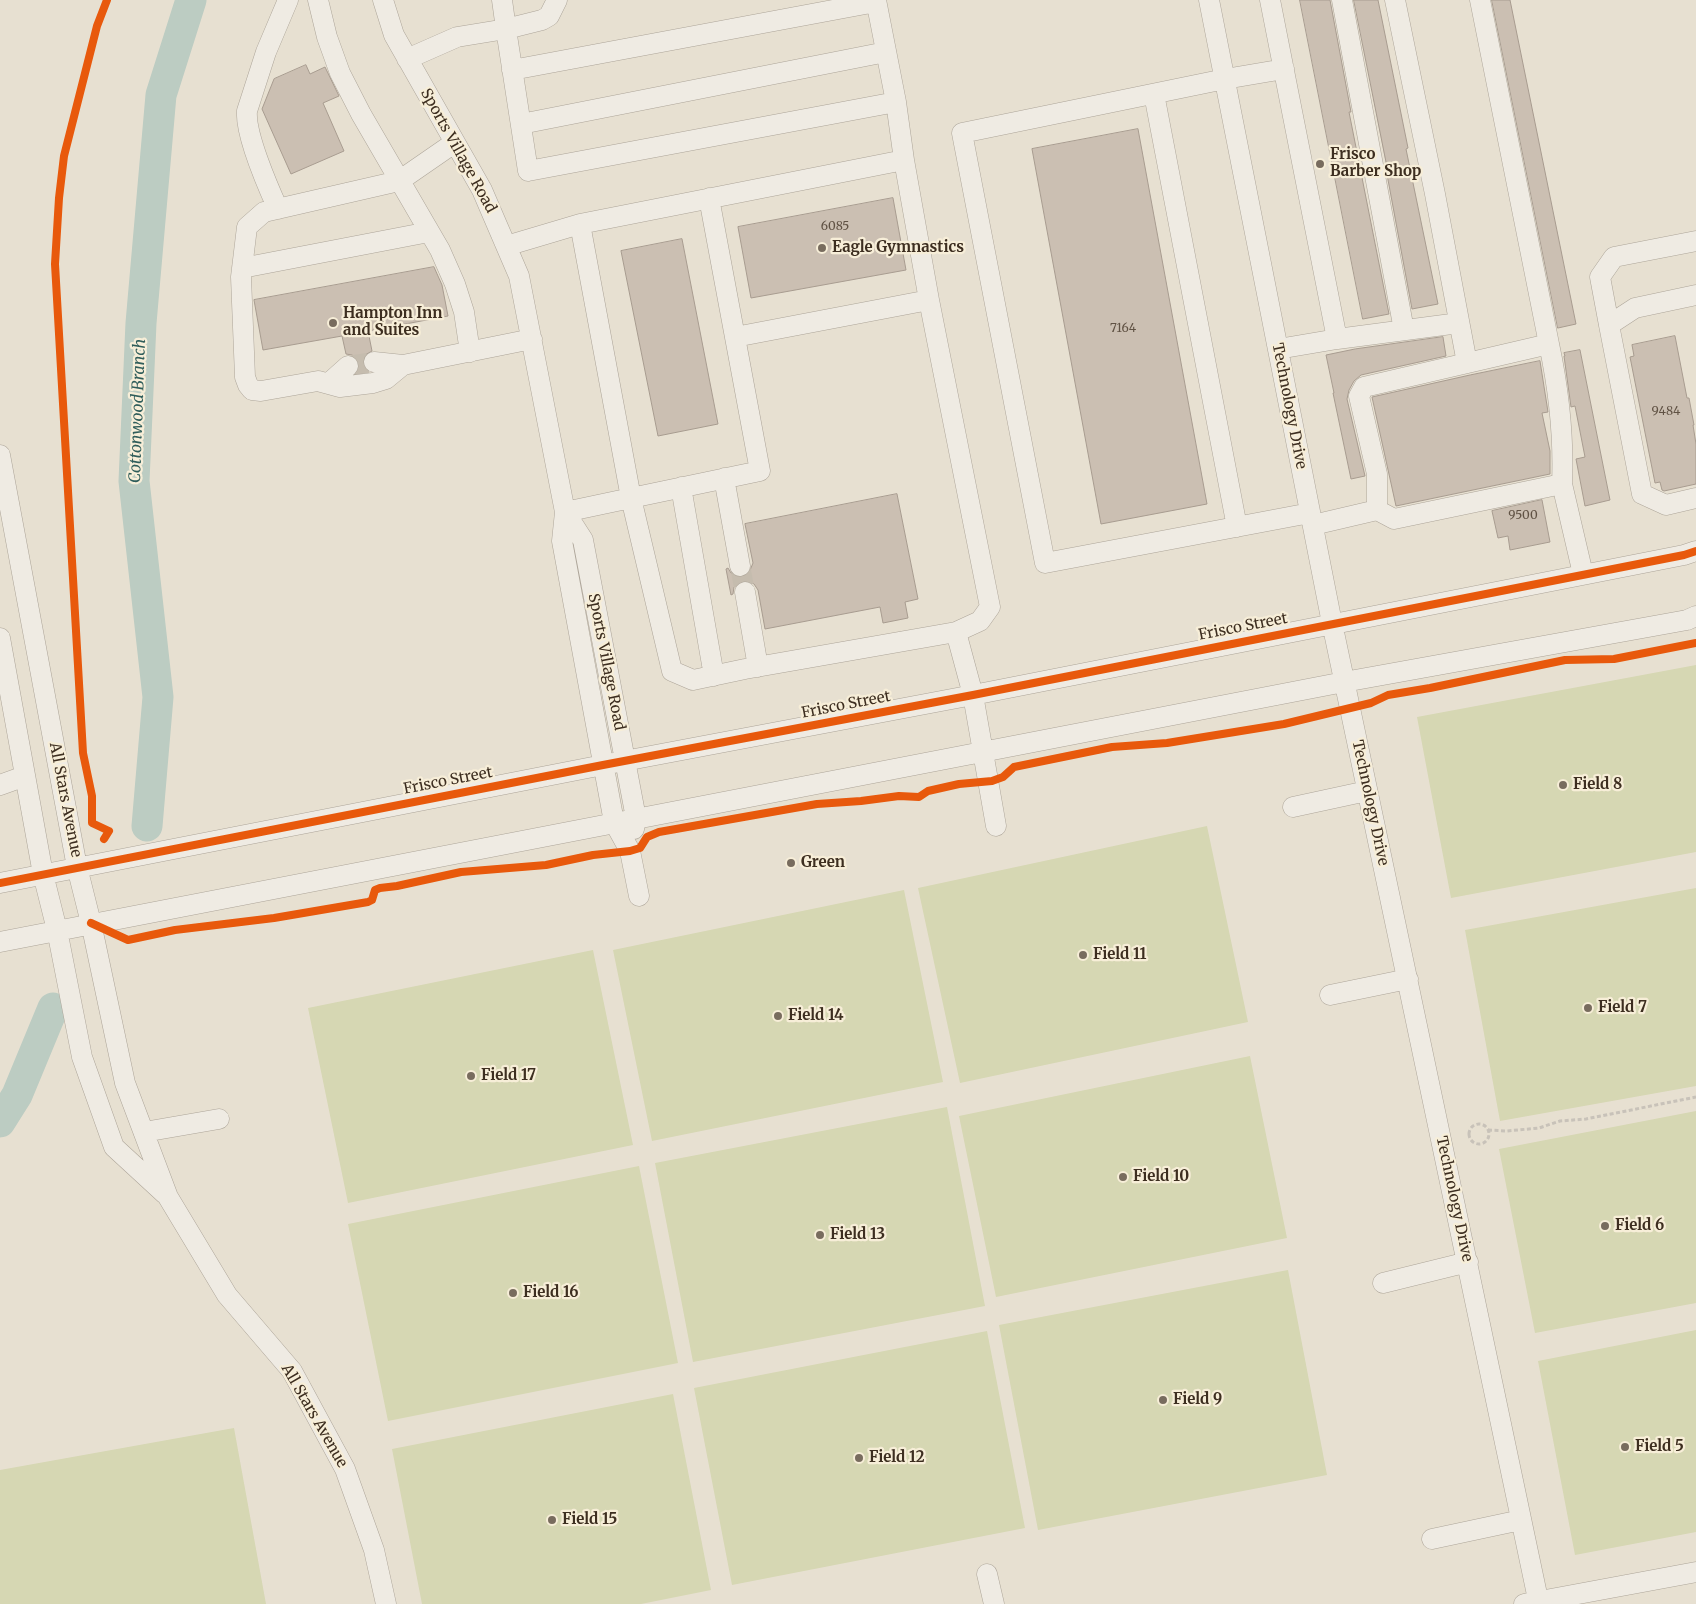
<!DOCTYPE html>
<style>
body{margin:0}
canvas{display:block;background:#e7e0d1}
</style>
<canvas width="1696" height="1604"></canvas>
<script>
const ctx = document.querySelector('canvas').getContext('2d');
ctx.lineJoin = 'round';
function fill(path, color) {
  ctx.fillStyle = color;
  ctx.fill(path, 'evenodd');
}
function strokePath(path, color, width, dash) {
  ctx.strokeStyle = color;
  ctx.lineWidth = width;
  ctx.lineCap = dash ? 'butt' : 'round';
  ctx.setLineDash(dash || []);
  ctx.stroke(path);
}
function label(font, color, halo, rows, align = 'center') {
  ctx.font = font + ' Merriweather,serif';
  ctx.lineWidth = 4.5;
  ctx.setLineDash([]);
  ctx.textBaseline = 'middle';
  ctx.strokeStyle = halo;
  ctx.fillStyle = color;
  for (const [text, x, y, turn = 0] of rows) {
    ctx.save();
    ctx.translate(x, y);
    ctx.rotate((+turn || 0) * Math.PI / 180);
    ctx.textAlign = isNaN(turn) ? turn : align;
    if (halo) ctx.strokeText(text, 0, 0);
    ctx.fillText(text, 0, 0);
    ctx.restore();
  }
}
fill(new Path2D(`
 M1696 665V852L1451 898 1417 717Z
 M1207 826 1248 1022 960 1083 918 888Z
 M1696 888V1086L1500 1121 1465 930Z
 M904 890 943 1082 652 1141 613 950Z
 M593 950 633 1145 348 1203 308 1008Z
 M1250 1056 1287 1238 996 1297 959 1116Z
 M947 1107 985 1306 693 1362 655 1163Z
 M1696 1111V1303L1535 1333 1499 1149Z
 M639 1166 678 1363 388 1421 348 1224Z
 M1288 1270 1327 1475 1038 1530 999 1325Z
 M1696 1330V1532L1575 1555 1538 1361Z
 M987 1331 1025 1528 732 1585 694 1388Z
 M673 1394 711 1590 641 1604H422L392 1449Z
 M234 1428 266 1604H0V1470Z`), '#d6d7b3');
strokePath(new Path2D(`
 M147 826 158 697 134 481 141 323 161 95 191 0
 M0 1122 17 1095 53 1008`), '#bcccc2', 31);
const building = new Path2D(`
 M1300 0H1330L1351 112H1349L1389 314 1363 319Z
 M1354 0H1378L1408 148 1406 149 1438 304 1412 309 1386 169H1387Z
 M1492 0H1510L1576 324 1558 328Z
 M306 65 310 74 325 67 339 96 323 103 344 151 291 174 262 109 274 79Z
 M1138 129 1207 504 1101 524 1032 149Z
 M893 198 906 270 751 298 738 227Z
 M682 239 718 424 658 436 621 251Z
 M434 267 442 285 448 316 368 331 372 351 365 355 362 361 363 367 367 372 357 373 359 369V363L357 358 352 355 346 354 342 336 263 350 254 300Z
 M1675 336 1687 398H1689L1694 425H1693L1696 444V484L1664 491 1662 490 1660 482 1655 483 1630 357 1634 356 1632 345Z
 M1443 337 1446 356 1361 375 1354 381 1349 390 1347 399 1365 476 1351 479 1333 393H1334L1326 355 1355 349Z
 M1580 350 1610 500 1585 506 1576 459 1585 457 1575 406 1571 407 1564 356H1565L1564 353Z
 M1540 361 1548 412 1542 413 1550 451V474L1396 506 1372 397 1470 375Z
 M897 494 918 599 905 602 908 618 883 623 880 607 765 629 758 590 754 584 750 581 743 580 738 583 734 587 733 594 731 595 726 569 728 568 731 573 736 577 743 578 748 575 753 563 745 524Z
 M1542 500 1550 542 1510 550 1508 536 1498 538 1492 511Z`);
fill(building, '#cbbfb2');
strokePath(building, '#a89c90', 1);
strokePath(new Path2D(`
 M348 366 374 362
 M740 566 745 592`), '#c5bcae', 20, [20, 10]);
const minor = new Path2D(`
 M318 0 327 37 340 73 361 114 440 250 455 284 464 312 470 352
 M383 0 394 35 482 190 519 276 565 512 562 541 614 822 630 851 639 896
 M502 0 506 29 542 20 549 16 557 0
 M1209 0 1332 623 1539 1604
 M1270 0 1337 339 1278 349
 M1342 0 1404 330
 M1395 0 1435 194 1467 363
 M1480 0 1549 344
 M407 59 457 37 506 29 528 171 896 102 876 0
 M1284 69 1225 79 962 133 1045 563 1310 513
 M512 70 876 2
 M1154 94 1237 527
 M521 124 886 52
 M454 143 399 181 264 212 247 227 241 277 245 377 248 385 252 390 261 391 318 381 340 387 373 383 386 379 403 365 532 339
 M709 198 760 471 631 498 672 671 693 680 745 669 956 632
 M278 209C268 187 245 134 247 111L266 52 288 0
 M506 246 580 224 904 160 896 102
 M242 268 429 232
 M1696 295 1635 308 1609 325 1642 494 1666 505 1696 498
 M929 300 990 607 980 621 956 632 973 695 996 826
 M1609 325 1600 277 1614 257 1696 241
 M735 337 929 300 904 160
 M1337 339 1459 323
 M374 362 403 365
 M329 383 348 366
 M0 455 77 867 91 923 125 1083 168 1197 227 1295 292 1371 345 1469 374 1550 386 1604
 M724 478 740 566
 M681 487 714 676
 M1377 510V474L1359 396 1364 387 1549 344C1559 391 1564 437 1562 484
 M565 512 583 540 636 818 634 829
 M565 512 631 498 580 224
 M1313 525 1377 510 1394 519 1562 484 1583 574
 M745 592 758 667
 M0 638 43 874 57 930 82 1057 114 1147 165 1194
 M0 785 25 776
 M1293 807 1367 791
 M0 883 603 765 973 695 1684 555 1696 551
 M0 942 1344 682 1687 620 1696 616
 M1330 995 1408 979
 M144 1132 219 1119
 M1383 1283 1468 1262
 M1432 1539 1521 1520
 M987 1574 994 1604
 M1524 1604 1696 1572`);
strokePath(minor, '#ada599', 21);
strokePath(new Path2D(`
 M1469 1134a10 10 0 1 1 20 0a10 10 0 1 1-20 0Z
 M1488 1130 1507 1131 1539 1128 1560 1121 1586 1119 1696 1097`), '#c8c2b9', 3, [4, 2.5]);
strokePath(minor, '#efebe3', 20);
strokePath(new Path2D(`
 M104 839 109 831 92 823V796L83 753 55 264 59 198 64 156 97 26 107 0
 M0 883 603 765 973 695 1684 555 1696 551
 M91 923 128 940 175 930 274 918 368 902 372 900 375 890 380 888 397 886 461 872 546 865 593 855 630 851 640 848 647 837 659 832 817 804 861 801 899 796 919 797 928 791 959 784 992 781 1003 777 1014 767 1112 747 1167 743 1284 724 1371 703 1388 695 1430 688 1565 660 1614 659 1696 643`), '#e8590c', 8);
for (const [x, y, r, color] of [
 [1320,164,5,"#786c5e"],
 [822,248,5,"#786c5e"],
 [333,323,5,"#786c5e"],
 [1563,785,5,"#786c5e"],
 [791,863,5,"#786c5e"],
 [1083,955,5,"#786c5e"],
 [1588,1008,5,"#786c5e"],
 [778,1016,5,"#786c5e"],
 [471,1076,5,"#786c5e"],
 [1123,1177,5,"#786c5e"],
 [1605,1226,5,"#786c5e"],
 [820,1235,5,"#786c5e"],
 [513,1293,5,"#786c5e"],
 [1163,1400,5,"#786c5e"],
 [1625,1447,5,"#786c5e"],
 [859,1458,5,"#786c5e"],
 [552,1520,5,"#786c5e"]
]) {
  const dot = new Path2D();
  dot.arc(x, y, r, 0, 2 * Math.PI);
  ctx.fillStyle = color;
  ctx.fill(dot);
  strokePath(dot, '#f7eed8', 2);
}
label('12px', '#605244', null, [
 ["6085",835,227],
 ["7164",1123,329],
 ["9484",1666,412],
 ["9500",1523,516]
]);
label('15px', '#3d2e20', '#f7eed8', [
 ["Sports Village Road",458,151,61],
 ["Technology Drive",1289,406,79],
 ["Frisco Street",1243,627,-11],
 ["Sports Village Road",606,662,79],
 ["Frisco Street",846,705,-11],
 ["Frisco Street",448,781,-11],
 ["All Stars Avenue",65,800,79],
 ["Technology Drive",1370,803,78],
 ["Technology Drive",1454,1199,78],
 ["All Stars Avenue",314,1416,60]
]);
label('bold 15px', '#3d2e20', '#f7eed8', [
 ["Frisco",1330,155],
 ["Barber Shop",1330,172],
 ["Eagle Gymnastics",832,248],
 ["Hampton Inn",343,314],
 ["and Suites",343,331],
 ["Field 8",1573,785],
 ["Green",801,863],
 ["Field 11",1093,955],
 ["Field 7",1598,1008],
 ["Field 14",788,1016],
 ["Field 17",481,1076],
 ["Field 10",1133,1177],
 ["Field 6",1615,1226],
 ["Field 13",830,1235],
 ["Field 16",523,1293],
 ["Field 9",1173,1400],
 ["Field 5",1635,1447],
 ["Field 12",869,1458],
 ["Field 15",562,1520]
], 'left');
label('italic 16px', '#2f5d5a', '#f7eed8', [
 ["Cottonwood Branch",138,411,-88]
]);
</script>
